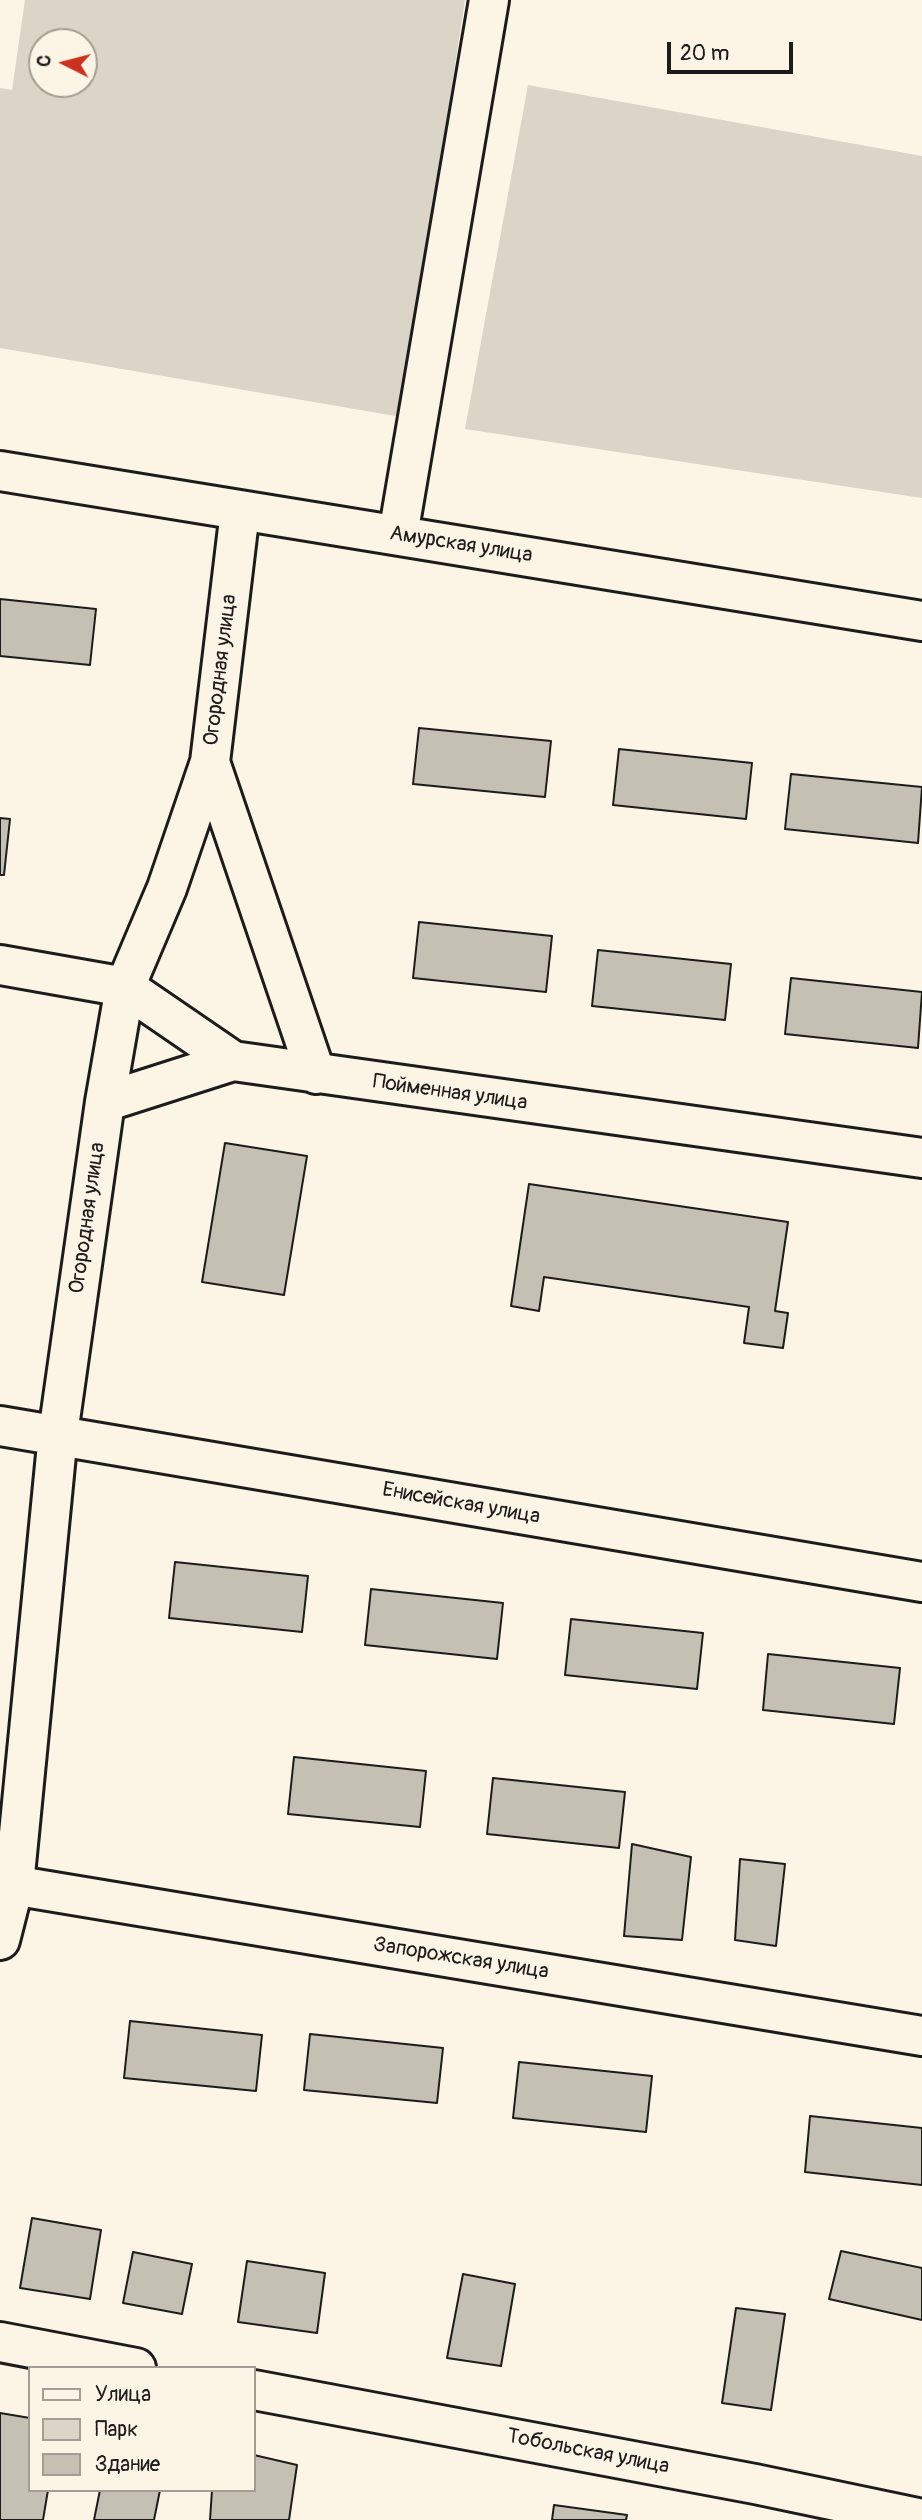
<!DOCTYPE html>
<meta charset="utf-8">
<style>
body{margin:0}
#map{position:relative;width:922px;height:2520px;overflow:hidden;background:#fcf5e5;font-family:Pangolin,sans-serif}
canvas{display:block}
.legend{position:absolute;left:28px;top:2366px;width:228px;height:126px;box-sizing:border-box;background:#fcf5e5;border:2px solid #a29e95;margin:0;padding:9px 12px;list-style:none;font-size:21px;color:#1c1c1c}
.legend li{display:flex;align-items:center;gap:14px;height:35px}
.legend b{width:35px;border:2px solid #a29e95}
.north{position:absolute;left:28px;top:28px;width:70px;height:70px;box-sizing:border-box;background:#fcf5e5;border:2px solid #a29e95;border-radius:50%;rotate:276deg;font-size:19px;font-weight:700;line-height:28px;text-align:center;color:#1c1c1c}
.north::after{content:'';display:block;margin:auto;width:24px;height:32px;background:#c8321e;clip-path:polygon(50% 0,100% 100%,50% 72%,0 100%)}
.scale{position:absolute;left:667px;top:42px;width:126px;height:32px;box-sizing:border-box;border:4px solid #1c1c1c;border-top:0;padding-left:9px;font-size:21px;line-height:24px;white-space:nowrap;color:#1c1c1c;-webkit-text-stroke:5px #fcf5e5;paint-order:stroke}
</style>
<div id="map">
<canvas width="922" height="2520"></canvas>
<ul class="legend">
<li><b style="height:9px;background:#fcf5e5"></b>Улица</li>
<li><b style="height:19px;background:#dbd5c8"></b>Парк</li>
<li><b style="height:19px;background:#c4c0b3"></b>Здание</li>
</ul>
<div class="north">С</div>
<div class="scale">20 m</div>
</div>
<script>
const ctx = document.querySelector('canvas').getContext('2d');
ctx.lineJoin = 'round';
function fill(path, color) {
  ctx.fillStyle = color;
  ctx.fill(path, 'evenodd');
}
function strokePath(path, color, width, dash) {
  ctx.strokeStyle = color;
  ctx.lineWidth = width;
  ctx.lineCap = dash ? 'butt' : 'round';
  ctx.setLineDash(dash || []);
  ctx.stroke(path);
}
function label(font, color, halo, rows, align = 'center') {
  ctx.font = font + ' Pangolin,sans-serif';
  ctx.lineWidth = 6;
  ctx.setLineDash([]);
  ctx.textBaseline = 'middle';
  ctx.strokeStyle = halo;
  ctx.fillStyle = color;
  for (const [text, x, y, turn = 0] of rows) {
    ctx.save();
    ctx.translate(x, y);
    ctx.rotate((+turn || 0) * Math.PI / 180);
    ctx.textAlign = isNaN(turn) ? turn : align;
    if (halo) ctx.strokeText(text, 0, 0);
    ctx.fillText(text, 0, 0);
    ctx.restore();
  }
}
fill(new Path2D(`
 M25 0H465L401 417 0 348V88L12 90ZM42 42H84V84H42Z
 M528 85 922 156V498L465 429Z`), '#dbd5c8');
const building = new Path2D(`
 M0 599 96 609 90 665 0 656Z
 M419 728 551 741 545 797 413 784Z
 M619 749 752 763 746 819 613 805Z
 M791 774 922 787 918 843 785 829Z
 M0 818 10 819 4 875H0Z
 M419 922 552 936 546 992 413 978Z
 M598 950 731 964 725 1020 592 1006Z
 M791 978 922 992 918 1048 785 1034Z
 M225 1143 307 1156 284 1295 202 1282Z
 M529 1184 788 1222 775 1311 788 1313 783 1348 744 1343 749 1307 544 1277 539 1311 511 1306Z
 M175 1562 308 1576 302 1632 169 1618Z
 M371 1589 503 1603 497 1659 365 1645Z
 M571 1619 703 1633 697 1689 565 1675Z
 M768 1654 900 1668 894 1724 763 1710Z
 M294 1757 426 1771 420 1827 288 1814Z
 M493 1778 625 1792 619 1848 487 1834Z
 M632 1844 691 1857 682 1940 624 1936Z
 M740 1859 785 1864 776 1946 735 1940Z
 M130 2021 262 2035 256 2091 124 2078Z
 M310 2034 443 2048 437 2103 304 2090Z
 M519 2062 652 2076 646 2132 513 2118Z
 M810 2116 922 2128V2185L805 2172Z
 M32 2218 101 2230 90 2299 20 2288Z
 M841 2251 922 2268V2320L829 2299Z
 M133 2252 192 2264 182 2314 123 2303Z
 M247 2261 325 2273 317 2333 238 2322Z
 M463 2274 515 2284 501 2366 447 2358Z
 M736 2308 785 2314 771 2410 722 2403Z
 M0 2413 30 2418V2490H48L43 2520H0Z
 M254 2455 297 2465 289 2520H210L212 2490H254Z
 M100 2490H160L154 2520H94Z
 M554 2505 627 2515 626 2520H552Z`);
fill(building, '#c4c0b3');
strokePath(building, '#1c1c1c', 2);
const minor = new Path2D(`
 M0 471 922 621
 M398 535 489 0
 M210 762 316 1074
 M0 965 125 987 233 1061 922 1158
 M105 1102 233 1061
 M0 1426 922 1582
 M0 1883 922 2036
 M0 1940 14 1885 58 1434 105 1102 125 987 167 888 210 762 240 511
 M0 2342 136 2368
 M254 2390 755 2484 922 2519`);
strokePath(minor, '#1c1c1c', 44);
strokePath(minor, '#fcf5e5', 38);
label('21px', '#1c1c1c', '#fcf5e5', [
 ["Амурская улица",461,545,9],
 ["Огородная улица",221,670,-83],
 ["Пойменная улица",450,1093,8],
 ["Огородная улица",88,1218,-82],
 ["Енисейская улица",461,1504,10],
 ["Запорожская улица",461,1959,9],
 ["Тобольская улица",588,2452,11]
]);
</script>
